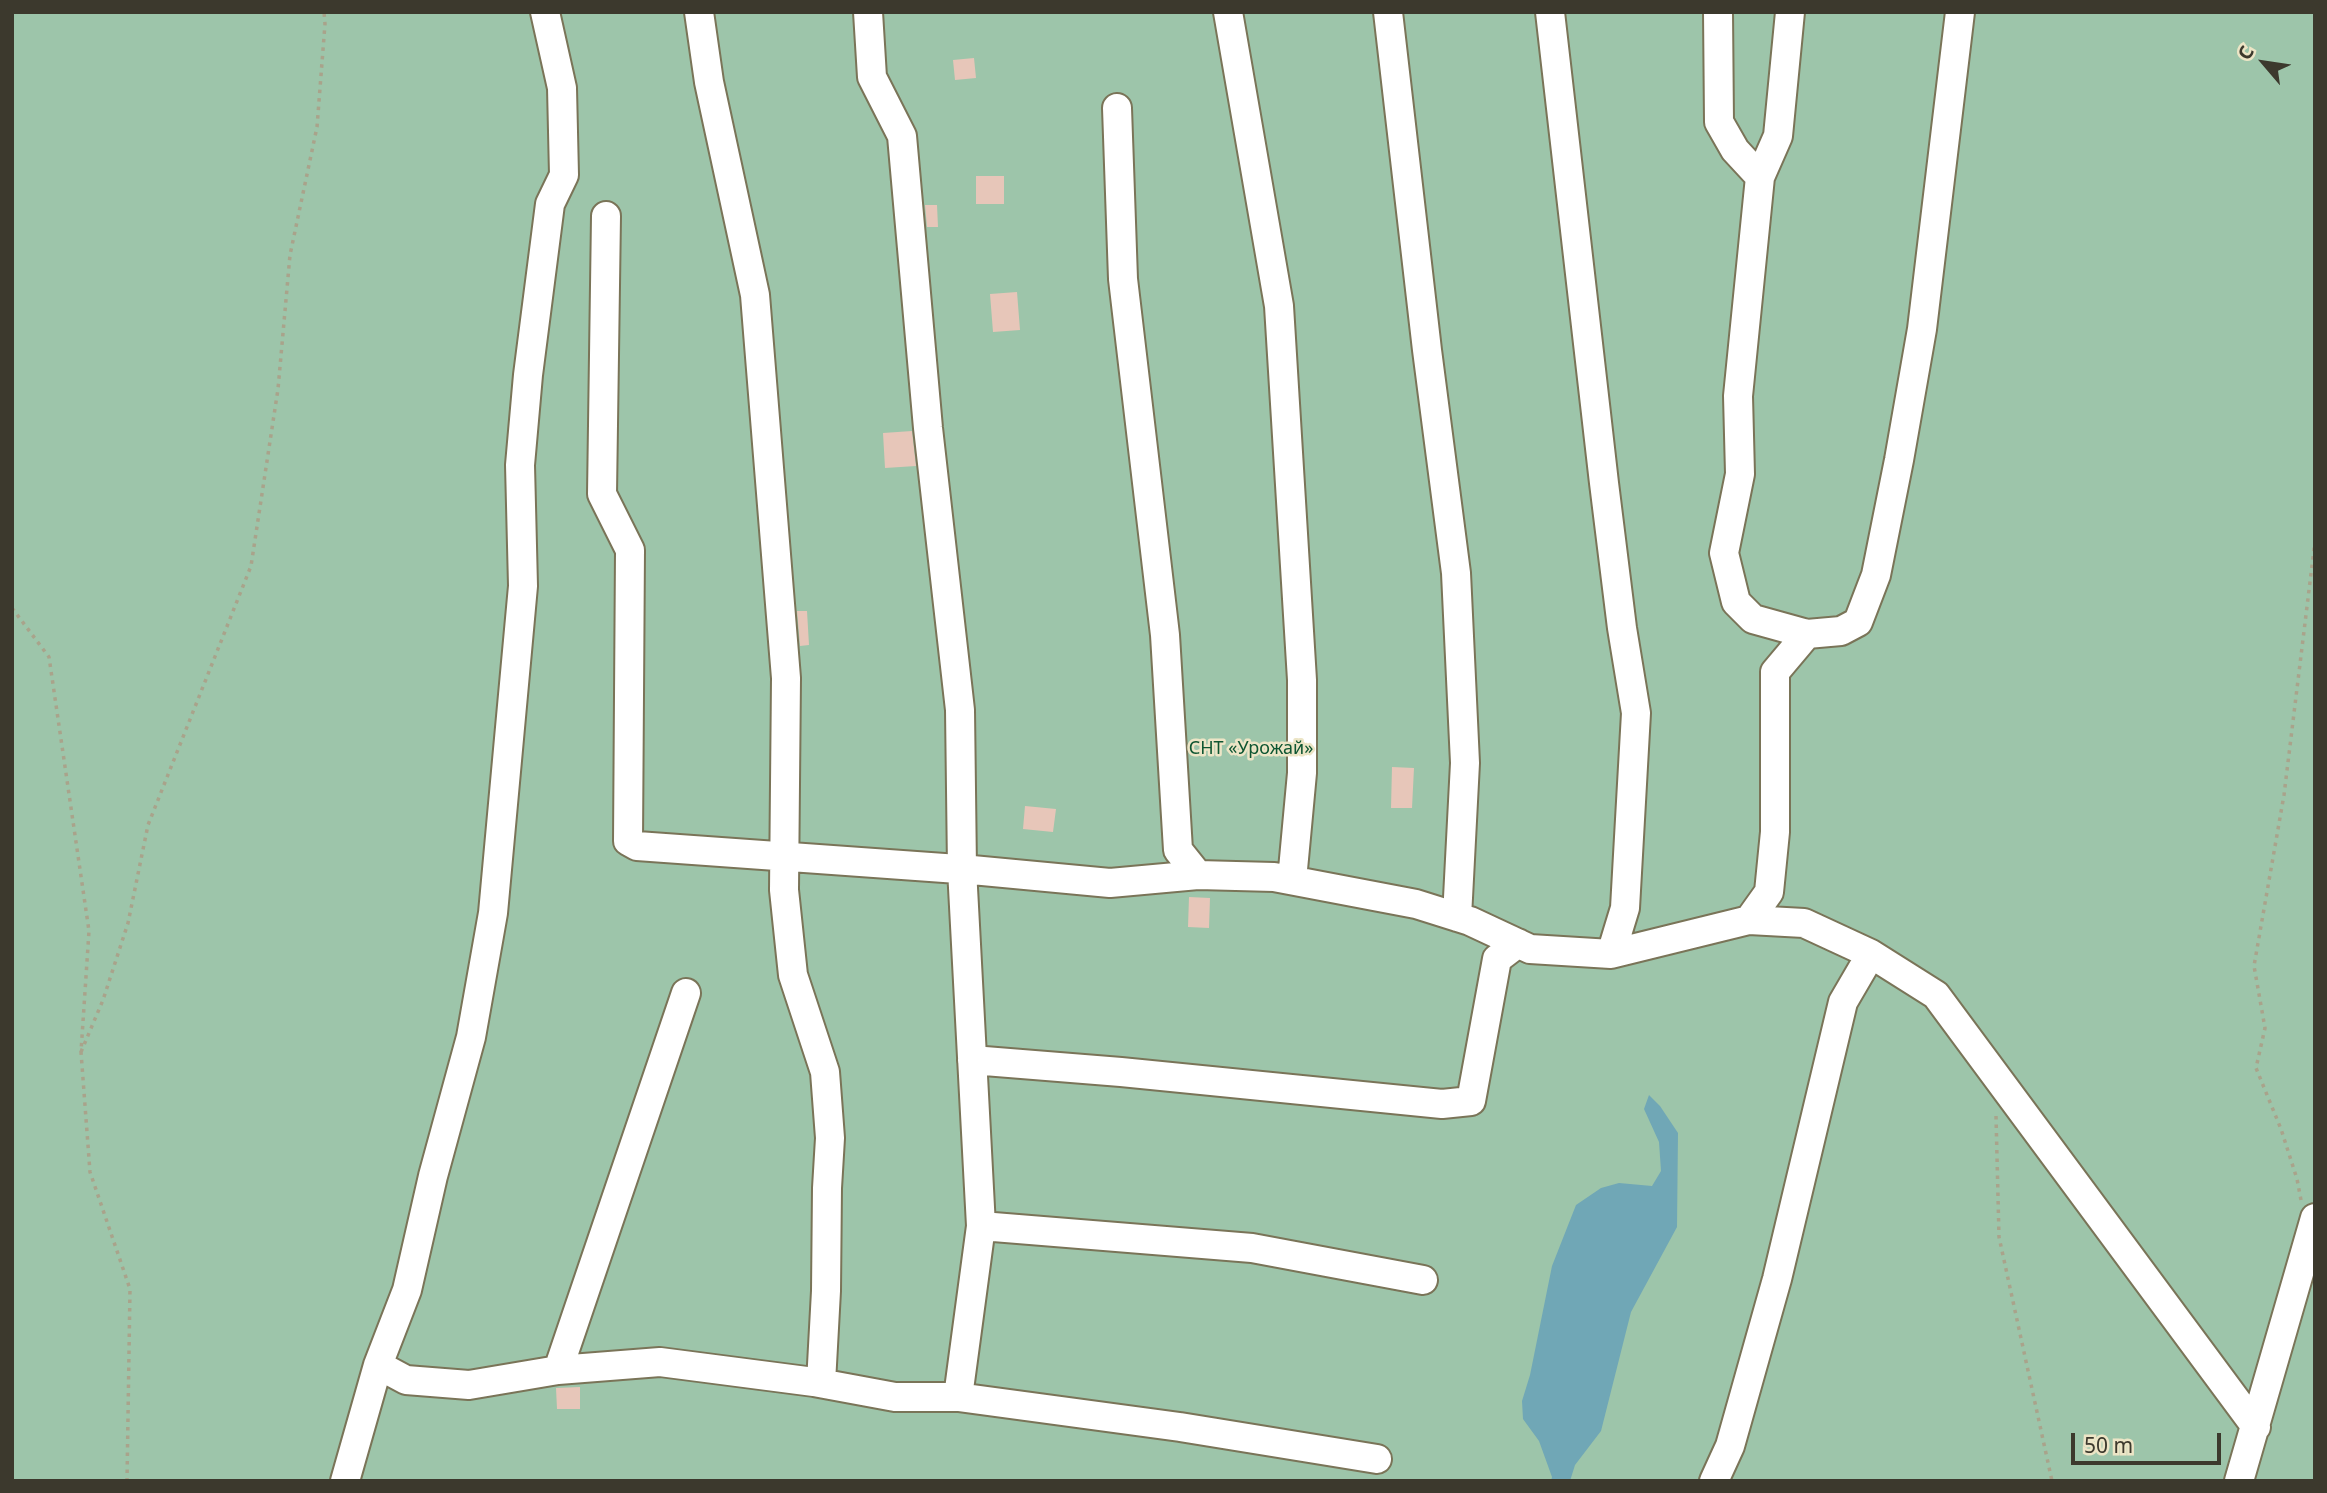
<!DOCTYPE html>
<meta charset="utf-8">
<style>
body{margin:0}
#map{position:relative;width:2327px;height:1493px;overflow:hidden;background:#ece5c6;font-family:"Noto Sans",sans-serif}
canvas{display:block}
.frame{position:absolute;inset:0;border:14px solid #3c392d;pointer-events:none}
.north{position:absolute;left:2229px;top:28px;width:70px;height:70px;-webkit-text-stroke:5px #ece5c6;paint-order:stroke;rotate:299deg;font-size:19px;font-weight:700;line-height:28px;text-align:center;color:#3c392d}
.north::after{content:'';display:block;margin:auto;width:24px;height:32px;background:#3c392d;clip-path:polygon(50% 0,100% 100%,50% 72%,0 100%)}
.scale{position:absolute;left:2071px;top:1433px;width:150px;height:32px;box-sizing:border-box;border:4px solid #3c392d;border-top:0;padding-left:9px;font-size:21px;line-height:24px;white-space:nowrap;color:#3c392d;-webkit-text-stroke:5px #ece5c6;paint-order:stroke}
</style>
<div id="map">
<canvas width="2327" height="1493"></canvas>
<div class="frame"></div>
<div class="north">С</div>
<div class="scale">50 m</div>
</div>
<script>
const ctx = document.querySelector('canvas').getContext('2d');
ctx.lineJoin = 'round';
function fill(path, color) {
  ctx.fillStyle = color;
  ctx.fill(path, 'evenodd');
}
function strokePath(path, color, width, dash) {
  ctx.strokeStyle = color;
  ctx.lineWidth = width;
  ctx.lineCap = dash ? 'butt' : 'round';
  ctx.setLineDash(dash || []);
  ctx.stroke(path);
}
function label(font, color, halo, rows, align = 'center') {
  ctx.font = font + ' "Noto Sans",sans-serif';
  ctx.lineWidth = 5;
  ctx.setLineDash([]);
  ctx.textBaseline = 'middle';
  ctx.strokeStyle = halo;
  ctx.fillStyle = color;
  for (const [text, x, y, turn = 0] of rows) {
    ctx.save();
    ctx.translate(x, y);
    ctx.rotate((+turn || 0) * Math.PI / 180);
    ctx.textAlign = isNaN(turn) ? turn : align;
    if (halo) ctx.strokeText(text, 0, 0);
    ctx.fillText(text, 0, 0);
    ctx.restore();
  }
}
fill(new Path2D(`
 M12 12H2315V1481H12Z`), '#9dc5aa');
fill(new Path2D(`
 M1649 1095 1660 1106 1678 1133 1677 1227 1631 1312 1601 1431 1575 1465 1570 1481H1551L1552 1477 1539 1441 1523 1419 1522 1401 1530 1375 1552 1266 1576 1205 1601 1188 1619 1183 1652 1186 1661 1171 1659 1142 1644 1109Z`), '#70a7b6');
fill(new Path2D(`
 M974 58 976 78 955 80 953 60Z
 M976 176H1004V204H976Z
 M925 205H937L938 227H927Z
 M1017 292 1020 330 993 332 990 294Z
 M912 431 916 466 885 468 883 433Z
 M797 611H807L809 645 800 646Z
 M1392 767 1414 768 1412 808H1391Z
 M1025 806 1056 809 1053 832 1023 829Z
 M1189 897 1210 898 1209 928 1188 927Z
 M580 1387V1409H557L556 1388Z`), '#e7c6b9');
const minor = new Path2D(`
 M699 12 709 82 755 295 786 678 784 890 793 975 825 1072 830 1138 827 1188 826 1291 821 1383
 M868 12 872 77 902 136 928 428 960 710 962 869 981 1226 958 1397
 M1228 12 1279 306 1302 680V773L1292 880
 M1388 12 1427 350 1456 573 1465 763 1457 917
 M1550 12 1604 483 1622 628 1636 713 1625 908 1611 954
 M1718 12 1719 122 1735 150 1760 177 1738 396 1740 474 1724 553 1736 602 1753 619 1807 634
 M1117 108 1123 279 1165 635 1178 850 1198 875
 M1760 177 1778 136 1790 12
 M606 216 602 494 630 550 628 841 637 846 972 870 1110 883 1198 875 1274 877 1416 904 1470 921 1530 949 1611 954 1749 920 1804 923 1871 954 1936 995 2256 1427
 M1749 920 1769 892 1775 832V672L1807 634 1841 631 1858 622 1876 575 1899 460 1922 329 1960 12
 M972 1060 1121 1072 1442 1104 1471 1101 1497 959 1518 943
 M981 1226 1252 1248 1423 1280
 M378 1365 406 1380 469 1385 558 1370 660 1362 814 1382 895 1397H958L1180 1427 1377 1459
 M558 1370 686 993
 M345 1481 378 1365 407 1290 433 1176 471 1037 493 913 523 586 520 465 528 375 550 204 564 175 562 88 545 12
 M1714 1481 1730 1446 1777 1279 1843 1002 1871 954
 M2239 1481 2315 1218`);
strokePath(minor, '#7a7458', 32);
strokePath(new Path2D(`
 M12 608 49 657 89 931 81 1052 90 1172 130 1289 127 1481
 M81 1052 103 1000 128 923 148 825 251 566 278 389 290 255 317 127 325 24 324 12
 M1996 1116 1999 1237 2052 1481
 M2301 1200 2297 1179 2281 1129 2256 1068 2265 1028 2254 966 2284 795 2315 541`), '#a9a38b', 3.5, [3.5, 5]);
strokePath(minor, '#fff', 28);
label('18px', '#0e5632', '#ece5c6', [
 ["СНТ «Урожай»",1251,749]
]);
</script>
